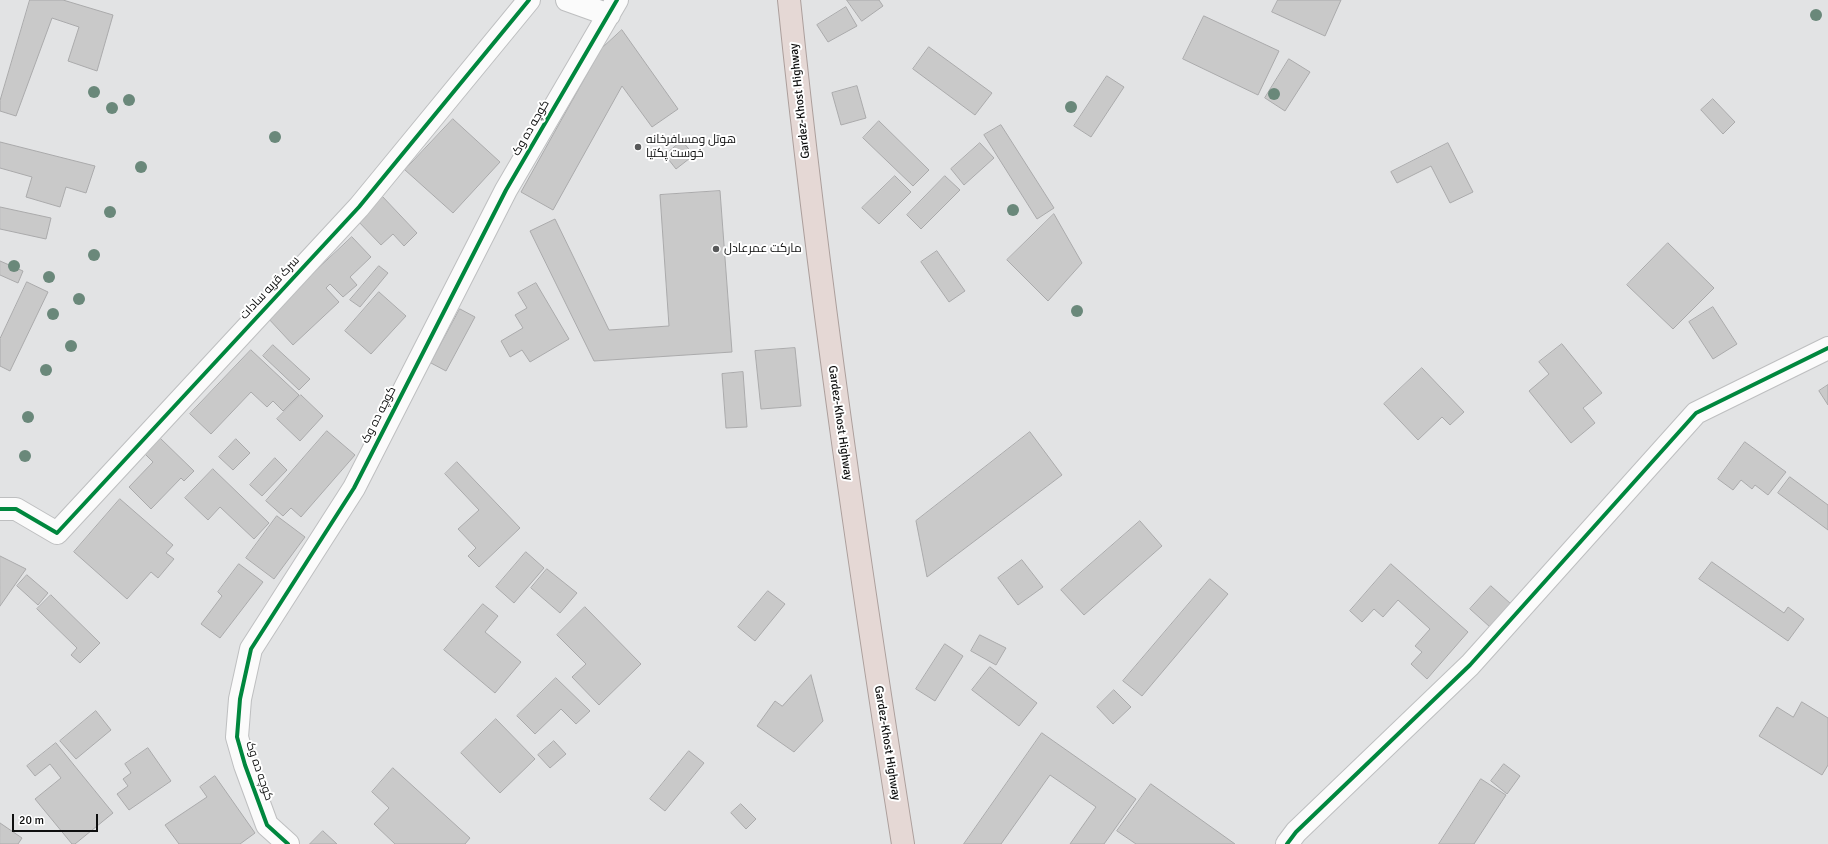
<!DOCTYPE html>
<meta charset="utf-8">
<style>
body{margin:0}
#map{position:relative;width:1828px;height:844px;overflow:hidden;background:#e2e3e4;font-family:Signika,sans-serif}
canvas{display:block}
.scale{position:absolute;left:12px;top:814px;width:86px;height:18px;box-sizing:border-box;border:2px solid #0e0f0f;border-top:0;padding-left:5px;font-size:12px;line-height:14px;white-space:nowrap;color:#0e0f0f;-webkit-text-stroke:3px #fff;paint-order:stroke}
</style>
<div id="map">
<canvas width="1828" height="844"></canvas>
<div class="scale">20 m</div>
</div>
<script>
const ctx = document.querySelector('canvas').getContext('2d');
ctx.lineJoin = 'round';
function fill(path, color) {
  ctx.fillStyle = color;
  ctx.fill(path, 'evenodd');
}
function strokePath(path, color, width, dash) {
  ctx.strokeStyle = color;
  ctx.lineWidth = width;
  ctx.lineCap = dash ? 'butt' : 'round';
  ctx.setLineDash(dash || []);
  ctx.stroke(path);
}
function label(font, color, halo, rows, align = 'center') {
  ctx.font = font + ' Signika,Cairo,sans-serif';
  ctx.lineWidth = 4;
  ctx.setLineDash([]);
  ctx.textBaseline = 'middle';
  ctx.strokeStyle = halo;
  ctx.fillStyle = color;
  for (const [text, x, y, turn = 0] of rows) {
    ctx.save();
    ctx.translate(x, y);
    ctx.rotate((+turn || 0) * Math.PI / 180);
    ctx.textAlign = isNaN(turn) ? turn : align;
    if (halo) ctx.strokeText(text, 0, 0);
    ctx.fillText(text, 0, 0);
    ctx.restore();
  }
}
const building = new Path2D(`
 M30 0H63L113 15 97 71 68 61 79 27 52 18 16 116 0 111V101Z
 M847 0H879L883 6 862 21Z
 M1278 0H1341L1325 36 1272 12Z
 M846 7 857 26 828 42 817 25Z
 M1204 16 1279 51 1258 95 1183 59Z
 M622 30 678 109 652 127 622 86 553 210 521 192 601 49Z
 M929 47 992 93 975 115 913 69Z
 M1289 59 1310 72 1285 111 1265 98Z
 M1107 76 1124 87 1091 137 1074 126Z
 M857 86 866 118 841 125 832 93Z
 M1713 99 1735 122 1723 134 1701 110Z
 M453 119 500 162 453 213 405 170Z
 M879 121 929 170 913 186 863 138Z
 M1001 125 1054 208 1037 219 984 135Z
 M682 141 694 155 676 169 665 155Z
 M0 142 95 166 86 193 66 187 60 207 26 197 32 177 0 168Z
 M980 143 994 158 964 185 951 169Z
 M1448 143 1473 192 1450 203 1431 166 1397 183 1391 172Z
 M895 176 911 192 879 224 862 208Z
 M945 176 960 190 921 229 907 215Z
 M720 191 732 352 594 361 530 231 555 219 609 330 669 326 660 195Z
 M382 196 417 233 404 246 393 234 381 245 356 219Z
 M0 207 51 218 46 239 0 229Z
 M1054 214 1082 263 1048 301 1007 260Z
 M352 237 371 257 350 277 357 285 343 297 330 284 326 288 339 302 293 345 267 317Z
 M1668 243 1714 288 1673 329 1627 285Z
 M937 251 965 291 949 302 921 262Z
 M0 261 23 271 18 283 0 275Z
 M379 266 388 273 360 307 350 300Z
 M27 282 48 292 10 371 0 366V339Z
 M536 283 569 339 530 362 522 350 510 357 501 341 523 328 515 315 527 308 518 293Z
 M379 292 406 316 371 354 345 331Z
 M1713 307 1737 344 1713 359 1689 322Z
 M460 309 475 317 446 371 431 363Z
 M1562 344 1602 393 1583 408 1595 423 1571 443 1529 391 1549 374 1539 362Z
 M273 345 310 379 299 390 263 356Z
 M795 348 801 406 761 409 755 351Z
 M251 350 299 395 283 411 273 401 267 407 251 392 211 434 190 414Z
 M1422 368 1464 412 1450 425 1442 417 1418 440 1384 404Z
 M743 372 747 427 726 428 722 374Z
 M1828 385V405L1819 391Z
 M301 395 323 416 300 441 277 419Z
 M327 431 355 455 301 517 291 508 283 516 266 501Z
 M1030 432 1062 475 927 577 916 521Z
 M160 438 194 471 184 481 181 478 151 509 129 487 153 462 145 454Z
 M236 439 250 453 233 470 219 457Z
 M1745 442 1786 472 1768 495 1755 485 1752 489 1741 480 1733 490 1718 479Z
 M275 458 287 470 262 496 250 485Z
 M457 462 520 528 479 567 468 556 476 548 458 529 479 510 445 474Z
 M213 469 269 523 254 539 220 507 208 520 185 498Z
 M1790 477 1828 505V530L1778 493Z
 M120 499 173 545 166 553 174 559 158 578 151 572 127 599 74 552Z
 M277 516 305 537 274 579 246 558Z
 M1140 521 1162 546 1084 615 1061 590Z
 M526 552 544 568 514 603 496 587Z
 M0 556 26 569 0 606Z
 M1022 560 1043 587 1018 605 998 578Z
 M1712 562 1784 613 1788 607 1804 619 1788 641 1699 579Z
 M239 564 263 582 220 638 201 624 222 596 218 592Z
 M1391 564 1468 632 1427 679 1411 664 1422 652 1415 646 1430 629 1398 600 1383 617 1374 609 1362 622 1350 611Z
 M547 569 577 593 560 613 531 588Z
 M27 575 48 593 38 605 17 586Z
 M1210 579 1228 594 1142 696 1123 681Z
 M1491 586 1511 604 1490 627 1470 609Z
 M768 591 785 604 755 641 738 627Z
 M51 595 100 643 80 663 71 655 77 648 37 609Z
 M483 604 498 616 485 632 521 662 495 693 444 650Z
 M585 607 641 664 599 705 572 677 586 664 557 635Z
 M980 635 1006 648 996 665 971 651Z
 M945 644 963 656 935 701 916 689Z
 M990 667 1037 703 1019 726 972 690Z
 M811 675 823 721 794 752 757 726 775 701 782 706Z
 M556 678 590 711 576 724 561 709 535 734 517 716Z
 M1114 690 1131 707 1113 724 1097 707Z
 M1802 702 1828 718V765L1822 775 1759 736 1777 707 1793 717Z
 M96 711 111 730 76 759 60 741Z
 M496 719 535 759 500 793 461 753Z
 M1042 733 1136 799 1104 844H1070L1096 807 1050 775 1001 844H964Z
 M554 741 566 754 550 768 538 755Z
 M56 743 113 813 75 844H72L35 799 61 778 50 764 35 776 27 766Z
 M148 748 171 781 129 810 117 794 128 786 123 779 131 773 125 764Z
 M689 751 704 763 665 811 650 799Z
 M1504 764 1520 776 1507 794 1491 781Z
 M393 768 470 838 465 844H395L374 824 389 808 372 792Z
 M215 776 255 833 240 844H179L165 825 207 797 200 787Z
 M1481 779 1506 795 1474 844H1439Z
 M1151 784 1235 844H1136L1117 831Z
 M741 804 756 819 746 829 731 813Z
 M0 823 22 838 18 844H0Z
 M323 831 337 844H310Z`);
fill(building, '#c9c9c9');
strokePath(building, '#aaaaab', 1);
const street = new Path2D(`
 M567 0 609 15
 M0 509H16L57 533 359 207 529 0
 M288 844 267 825 245 765 237 737 240 699 251 649 354 488 506 190 617 0
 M1287 844 1296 832 1470 665 1696 413 1828 348`);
const highway = new Path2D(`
 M789 0C818 283 859 564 903 844`);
strokePath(street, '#bebfc0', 24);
strokePath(highway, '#ac9f9c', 24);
strokePath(street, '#fbfbfb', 22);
strokePath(highway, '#e5d8d5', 22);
strokePath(new Path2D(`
 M0 509H16L57 533 359 207 529 0
 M288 844 267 825 245 765 237 737 240 699 251 649 354 488 506 190 617 0
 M1287 844 1296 832 1470 665 1696 413 1828 348`), '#00873e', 4);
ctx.fillStyle = '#6a887a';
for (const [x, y] of [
 [1816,15],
 [94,92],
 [1274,94],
 [129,100],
 [1071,107],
 [112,108],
 [275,137],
 [141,167],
 [1013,210],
 [110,212],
 [94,255],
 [14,266],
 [49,277],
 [79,299],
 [1077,311],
 [53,314],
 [71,346],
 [46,370],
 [28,417],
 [25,456]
]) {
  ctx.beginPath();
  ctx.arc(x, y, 6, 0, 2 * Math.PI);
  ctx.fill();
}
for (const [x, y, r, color] of [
 [638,147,4,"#58595a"],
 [716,249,4,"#58595a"]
]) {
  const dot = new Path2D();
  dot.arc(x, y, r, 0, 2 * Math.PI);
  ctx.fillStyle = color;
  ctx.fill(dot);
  strokePath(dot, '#fff', 1.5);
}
label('12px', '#0e0f0f', '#fff', [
 ["Gardez-Khost Highway",800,101,-96],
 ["کوچه ده وک",531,128,-60],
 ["سرک قریه سادات",270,288,-47],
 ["کوچه ده وک",379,415,-63],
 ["Gardez-Khost Highway",840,423,82],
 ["Gardez-Khost Highway",887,743,81],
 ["کوچه ده وک",259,771,71]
]);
label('12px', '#0e0f0f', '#fff', [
 ["هوتل ومسافرخانه",646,140],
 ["خوست پکتیا",646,154],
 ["مارکت عمرعادل",724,249]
], 'left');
</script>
